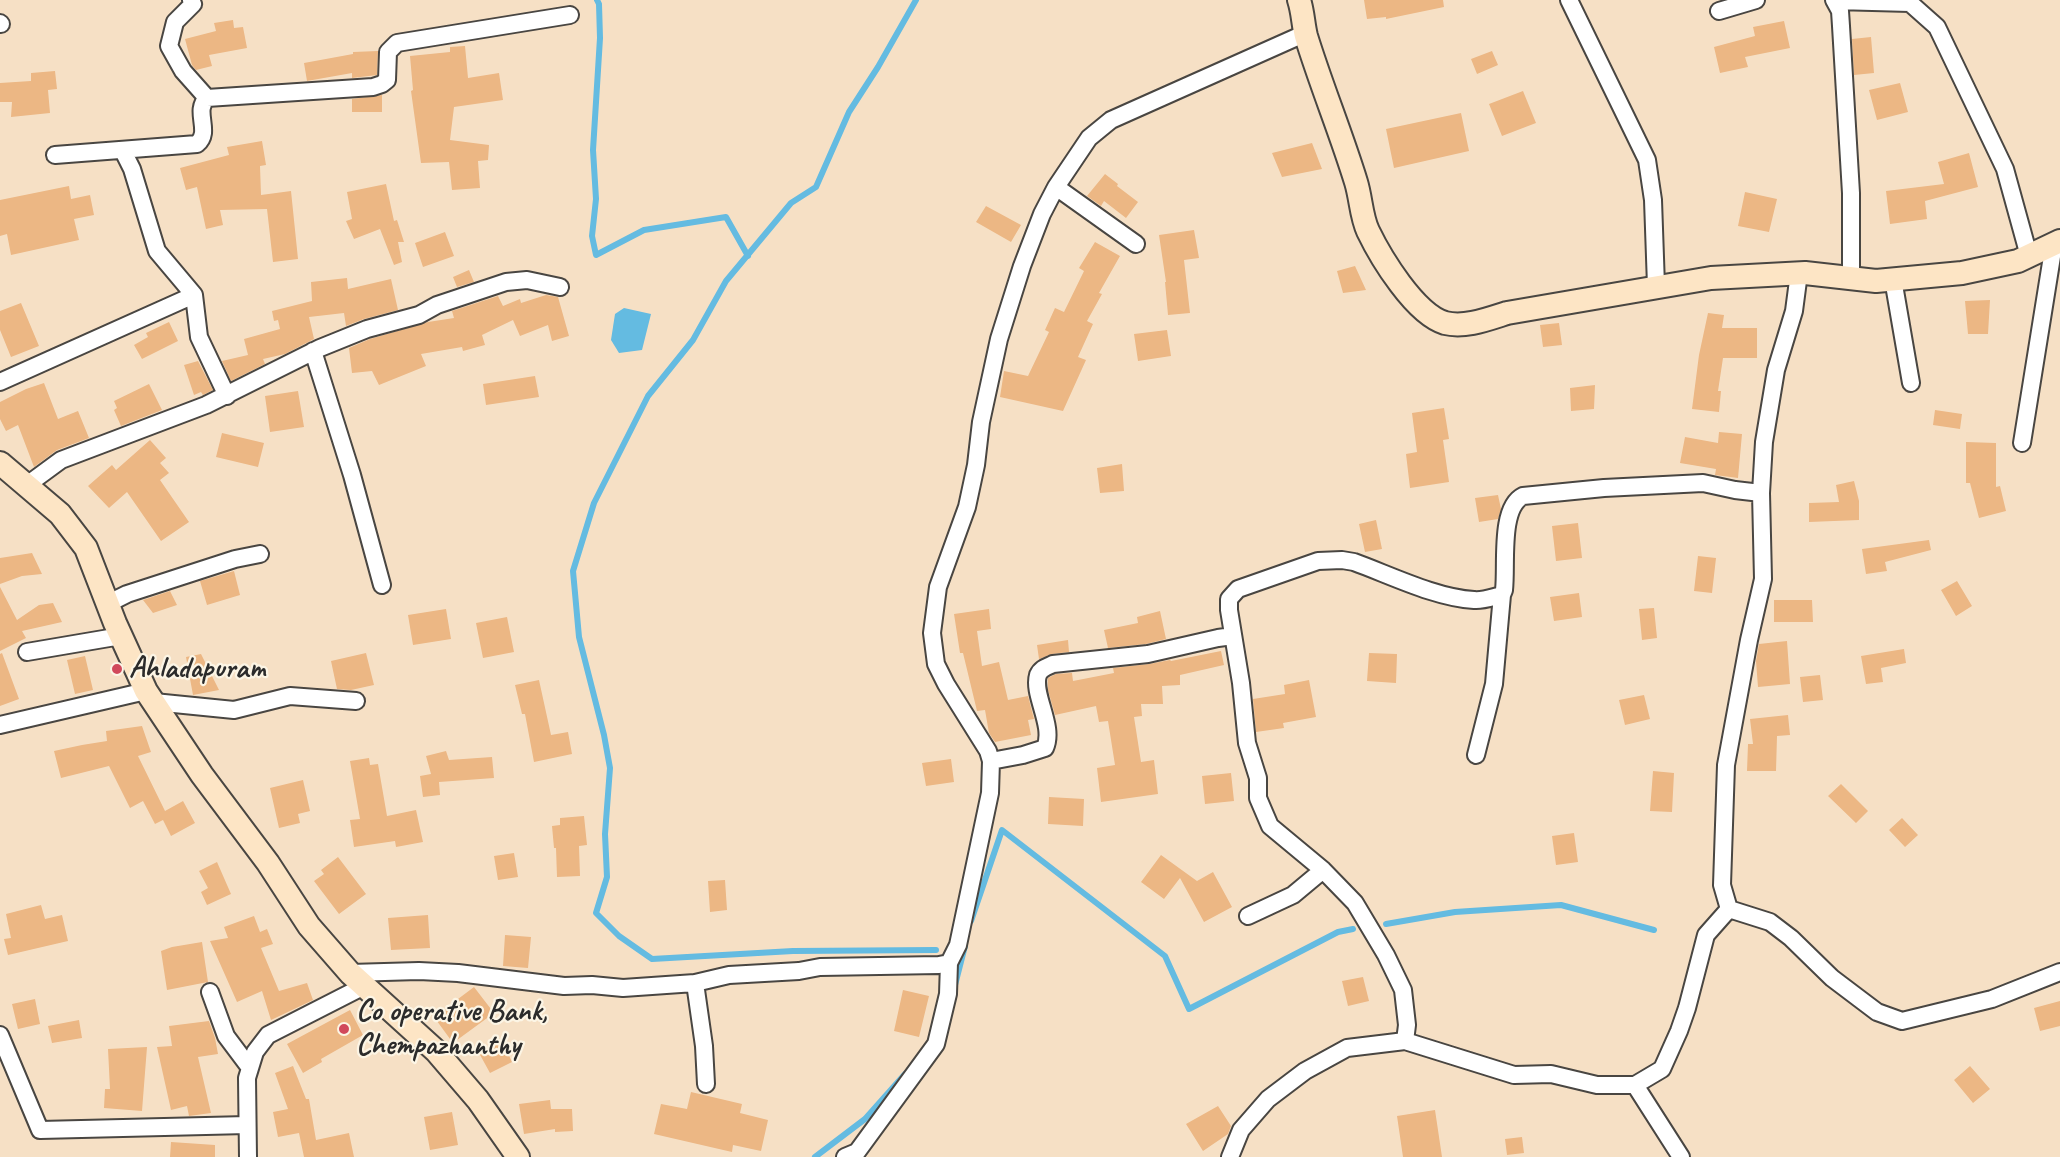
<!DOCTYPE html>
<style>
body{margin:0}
canvas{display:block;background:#f6e0c5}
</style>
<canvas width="2060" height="1157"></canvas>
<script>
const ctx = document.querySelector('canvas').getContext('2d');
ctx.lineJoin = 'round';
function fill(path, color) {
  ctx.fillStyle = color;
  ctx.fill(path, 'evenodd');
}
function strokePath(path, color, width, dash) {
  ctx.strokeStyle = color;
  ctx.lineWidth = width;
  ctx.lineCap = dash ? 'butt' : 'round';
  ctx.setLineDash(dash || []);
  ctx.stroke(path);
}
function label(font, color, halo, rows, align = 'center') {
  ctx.font = font + ' Caveat,sans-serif';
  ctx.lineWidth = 4.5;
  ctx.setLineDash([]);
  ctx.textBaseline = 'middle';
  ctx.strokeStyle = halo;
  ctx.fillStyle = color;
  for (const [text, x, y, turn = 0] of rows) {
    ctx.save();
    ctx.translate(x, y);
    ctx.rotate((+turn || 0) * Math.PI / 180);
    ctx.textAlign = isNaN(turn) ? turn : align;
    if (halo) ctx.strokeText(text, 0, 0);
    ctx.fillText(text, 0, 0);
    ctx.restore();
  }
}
fill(new Path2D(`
 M624 308 651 314 642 350 619 353 611 340 615 314Z`), '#64bbe1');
strokePath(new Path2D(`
 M597 0 599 4 600 38 593 150 596 199 592 236 596 255 644 230 726 217 748 256
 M916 0 878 67 849 112 816 187 791 203 726 281 693 340 648 396 594 503 573 571 579 637 604 735 610 768 605 834 607 877 596 913 619 936 652 959 793 951 936 950
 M971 921 1002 830 1165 956 1189 1009 1338 932 1353 929
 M1386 924 1455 912 1561 905 1654 930
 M955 985 965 946
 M815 1157 865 1119 905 1074`), '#64bbe1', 6);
fill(new Path2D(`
 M1364 0H1443L1444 7 1386 19V17L1367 19Z
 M233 20 234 28 243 27 247 48 209 55 212 66 196 70 192 65 185 39 216 31 214 23Z
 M1784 21 1790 48 1745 57 1748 67 1720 73 1714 47 1755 36 1753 27Z
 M1871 37 1874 73 1854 75 1852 39Z
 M465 46 468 78 499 73 503 100 454 107 450 140 489 145 488 160 478 161 480 188 452 190 449 162 421 163 411 91 413 90 410 56 450 52V47Z
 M378 51 377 75 352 78V73L307 81 304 63 353 54V52Z
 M1492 51 1498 65 1477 74 1471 59Z
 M55 71 57 89 48 90 50 113 11 117 12 102H0V83L31 81V73Z
 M1900 83 1908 112 1877 120 1869 90Z
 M1523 91 1536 123 1502 136 1489 104Z
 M382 95V112H352V99Z
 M1461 113 1469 151 1394 168 1386 129Z
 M262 141 266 165 260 166 261 195 291 191 298 259 273 262 267 209 220 210 223 225 206 229 197 187 186 190 180 168 229 155 227 147Z
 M1312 143 1322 169 1282 177 1272 153Z
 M1969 153 1978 187 1925 201 1927 219 1890 224 1886 191 1944 184 1938 162Z
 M1105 174 1118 184 1117 186 1138 202 1126 218 1104 201 1101 206 1087 196Z
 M386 184 394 221 397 220 404 242H398L402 262 394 265 380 229 354 239 346 221 352 219 347 192Z
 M69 186 71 199 90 195 94 215 74 219 79 240 11 255 7 234 0 236V200Z
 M1745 192 1777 199 1769 232 1738 226Z
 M986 206 1021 225 1011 242 976 222Z
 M1194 230 1199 258 1184 260 1190 313 1168 315 1165 282H1166L1159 235Z
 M445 232 454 256 423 267 415 243Z
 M1095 242 1120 256 1099 293 1102 294 1087 321 1093 324 1078 357 1086 360 1063 411 1000 397 1004 371 1028 376 1049 332 1045 330 1055 308 1064 312 1084 271 1079 268Z
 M1355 266 1366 290 1343 293 1337 271Z
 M469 270 474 282 457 287 453 277Z
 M347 278 348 289 391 279 398 310 364 319 346 326 344 313 309 317 314 339 285 354 263 359 265 364 231 381 222 361 248 355 244 339 280 329 278 320 274 321 272 311 312 301 311 282Z
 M546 295 558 297 569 336 552 341 548 325 520 336 513 320 482 335 485 345 463 351 462 347 421 354 426 366 379 385 372 371 352 373 349 348 370 339 428 322 454 318 452 311 498 296 503 306 520 299 521 303Z
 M1990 300 1988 334H1968L1965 301Z
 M21 303 39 346 11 357 0 330V311Z
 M1708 313 1724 315 1722 328H1757V358H1723L1718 391H1721L1719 412 1692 409 1699 355Z
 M169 322 178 341 142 359 134 345 148 337 146 333Z
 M1559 323 1562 345 1543 347 1540 325Z
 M1167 330 1171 356 1138 361 1134 334Z
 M198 361 213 390 203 395 201 392 194 395 184 365Z
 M535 376 539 397 486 405 483 384Z
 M44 383 58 419 78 411 89 438 57 450 34 467 18 425 6 431 0 419V402L26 389Z
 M149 384 162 410 121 426 114 410 117 408 114 401Z
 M1595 385 1594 409 1571 411 1570 388Z
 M298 391 304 427 270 432 265 396Z
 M1444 408 1449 439 1443 440 1449 482 1410 488 1406 454 1417 452 1412 413Z
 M1935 410 1962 414 1960 429 1933 425Z
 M1719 432 1742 434 1738 478 1715 475 1716 469 1680 463 1685 437 1718 443Z
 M222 433 264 443 258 467 216 457Z
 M150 440 166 458 160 463 169 473 160 480 189 522 161 541 127 492 109 508 88 486 112 465 116 470Z
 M1966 442 1996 443V487L2000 486 2006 511 1979 518 1970 483H1966Z
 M1122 464 1124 491 1100 493 1097 468Z
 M1854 481 1859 501V520L1809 522V503L1839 502 1836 485Z
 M1498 495 1501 509 1498 519 1479 522 1475 498Z
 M1376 520 1382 549 1365 552 1359 524Z
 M1578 523 1582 558 1556 561 1552 526Z
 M1929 540 1931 550 1885 562 1887 571 1866 574 1862 549Z
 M32 553 42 574 22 576 0 584V558Z
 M1698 556 1716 558 1712 593 1694 591Z
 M234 571 240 595 207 605 200 581Z
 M1957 581 1972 606 1956 616 1941 590Z
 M0 587 17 620 39 605 53 603 62 622 22 631 26 638 0 651Z
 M170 591 177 605 153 613 143 600Z
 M1579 593 1582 617 1554 621 1550 597Z
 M1774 600H1812L1813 622H1774Z
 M1654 608 1657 638 1642 640 1639 609Z
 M446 609 451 639 413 645 408 615Z
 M989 609 991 629 977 631 982 666 999 662 1008 700 1028 696 1034 719 1028 720 1031 735 995 742 989 733 985 710 977 711 963 653H960L954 614Z
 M1160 611 1166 639 1146 644 1108 648 1104 630 1138 623 1137 617Z
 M507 617 514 652 483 658 476 623Z
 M1068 640 1069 652 1052 654 1039 659 1037 645Z
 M1787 641 1790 684 1758 687 1756 661 1759 644Z
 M1904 649 1906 663 1881 668 1883 682 1866 684 1861 656Z
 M1221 651 1224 665 1180 675V685L1162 686 1163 704H1141L1142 716 1134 717 1141 762 1154 760 1158 794 1101 802 1097 768 1115 765 1108 721 1099 722 1096 706 1055 715 1048 690V678L1056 674 1072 673 1073 681 1114 673 1113 668 1149 664 1170 660 1171 661Z
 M2 653 19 699 0 706V654Z
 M366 653 374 685 351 690 337 689 331 661Z
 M1369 653 1397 654 1396 683 1367 681Z
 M201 654 219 690 193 695 186 657Z
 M85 656 93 690 75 694 67 660Z
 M1820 675 1823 700 1803 702 1800 677Z
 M539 680 551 735 568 732 572 754 534 762 525 714H522L515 685Z
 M1309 680 1316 717 1283 723 1284 728 1256 732 1253 699 1285 694 1284 685Z
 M1644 695 1650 719 1625 725 1619 700Z
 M1788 715 1790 735 1777 736 1776 771H1747L1748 744H1753L1750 719Z
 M142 726 151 752 138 756 165 811 183 801 195 823 171 836 163 820 155 824 143 801 130 808 109 766 61 778 54 751 82 745 107 741 106 731Z
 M446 751 449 760 492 757 494 778 439 782 440 795 423 797 420 776 431 774 426 756Z
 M369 758 370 765 378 764 387 816 416 810 423 842 396 847 395 841 354 847 350 820 360 819 350 761Z
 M951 759 954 782 926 786 922 763Z
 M1653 771 1674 773 1672 812 1650 811Z
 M1231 773 1234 801 1205 804 1202 776Z
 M303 780 310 811 298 814 300 823 279 828 270 788Z
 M1841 784 1868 811 1856 823 1828 796Z
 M1049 797 1084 799 1083 826 1048 824Z
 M584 816 587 845 579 846 580 876 557 877 556 848H554L552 826 560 825V818Z
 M1902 818 1918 835 1905 847 1889 830Z
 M1574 833 1578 862 1556 865 1552 836Z
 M514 853 518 877 498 880 494 856Z
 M1161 855 1197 881 1213 872 1232 907 1204 922 1180 878 1164 899 1141 882Z
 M338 857 366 894 339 914 314 881 324 874 321 870Z
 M217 862 231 894 207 905 201 892 208 888 199 871Z
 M725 880 727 910 710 912 708 881Z
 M41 905 45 919 62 915 68 941 8 955 4 939 11 938 6 914Z
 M428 915 430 948 391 950 388 918Z
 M254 916 260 932 267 929 273 944 261 948 279 991 307 983 313 1000 271 1020 262 991 237 1002 210 941 228 938 224 927Z
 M505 935 531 937 528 968 503 966Z
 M202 942 208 982 167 990 161 951 172 947Z
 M1363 977 1369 1001 1348 1006 1342 981Z
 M474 987 494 1013 453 1043 434 1017Z
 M903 990 929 996 919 1037 894 1031Z
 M35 999 40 1024 18 1029 12 1004Z
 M2060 1001V1026L2040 1031 2034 1008Z
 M350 1010 363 1035 321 1059 322 1062 303 1073 287 1044Z
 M79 1020 82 1038 52 1043 48 1026Z
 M209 1021 215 1038 218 1054 198 1057 211 1113 189 1116 187 1106 171 1110 157 1047 172 1046 169 1026Z
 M502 1041 512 1062 490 1073 479 1053Z
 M147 1047 142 1111 104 1108 105 1089H110L108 1049Z
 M293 1066 306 1099H309L316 1140 349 1133 354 1157H304L299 1133 278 1137 273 1112 288 1109 275 1073Z
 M1970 1066 1990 1089 1973 1103 1954 1080Z
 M691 1092 742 1104 740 1113 768 1120 761 1151 733 1145 732 1152 654 1134 661 1104 687 1109Z
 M550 1100 551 1109H572L573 1131 555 1132V1129L524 1134 519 1104Z
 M1218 1106 1231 1126 1228 1134 1203 1151 1186 1124Z
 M1435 1110 1442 1157H1403L1397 1116Z
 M452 1112 458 1145 430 1150 424 1117Z
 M1522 1137 1524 1153 1507 1155 1505 1139Z
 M171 1142 215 1145V1157H170Z`), '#ecb784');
const minor = new Path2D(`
 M191 0 193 4 175 22 169 46 183 71 207 98
 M1569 0 1647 160 1653 200 1656 286
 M1834 0 1840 11 1841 26 1851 193V279
 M1835 1 1910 3 1937 27 2005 169 2029 256
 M1719 11 1756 0
 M0 23 1 24
 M123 151 132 169 157 251 194 295 199 337 227 396
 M55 155 197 144C212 132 193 111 207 98L373 87 382 84 387 80 388 52 397 43 570 15
 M1056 187 1136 244
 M1893 279 1911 383
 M313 351 352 475 382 585
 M0 382 194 295
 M2022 443 2054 244
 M27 485 61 460 206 405 320 348 367 329 419 315 437 305 506 282 527 280 560 287
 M107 604 127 594 235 559 260 554
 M27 652 121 636
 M154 702 234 710 290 696 356 701
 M0 725 146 691
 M1476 755 1494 684 1502 595
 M991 761 1023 755 1045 748C1055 726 1032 695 1038 675 1041 668 1047 667 1053 664L1148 654 1218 638 1233 636
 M1729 909 1770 922 1791 938 1832 978 1877 1012 1902 1021 1992 999 2060 972
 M1248 916 1293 895 1323 870
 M350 973 419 971 458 973 564 986 592 985 623 988 695 983 729 975 799 971 820 967 939 965 949 963 958 945 990 793 991 761 988 751 946 684 936 664 932 633 938 587 967 507 976 465 981 422 999 339 1022 266 1042 214 1056 187 1089 138 1111 120 1306 33
 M695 983 704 1046 706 1084
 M210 992 226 1036 250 1068
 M0 1035 40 1130 247 1125
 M1405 1041 1407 1025 1403 990 1386 955 1355 903 1323 870 1270 826 1258 798V778L1247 743 1241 683 1229 610V599L1238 589 1318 561 1342 560 1354 562C1390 575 1436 598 1474 600 1483 601 1493 597 1502 595L1504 590C1507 566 1499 508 1523 496L1604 488 1703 483 1735 490 1761 493
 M1635 1085 1681 1157
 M248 1157 247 1078 255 1052 268 1035 364 986
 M845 1157 857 1152 936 1044 948 994 949 963
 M1230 1157 1241 1130 1268 1099 1305 1071 1347 1048 1405 1041 1514 1075 1551 1074 1597 1085H1635L1662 1069 1679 1031 1687 1008 1706 935 1729 909 1722 885 1726 765 1749 640 1763 579 1761 493 1764 442 1776 370 1794 311 1799 273`);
const secondary = new Path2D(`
 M1299 0C1303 12 1303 24 1306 36 1321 85 1341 133 1356 182 1361 198 1361 216 1368 231 1381 258 1415 314 1445 323 1465 328 1488 319 1507 313L1711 278 1805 273 1876 281 1962 273 2018 261 2060 241
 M0 463 60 514 86 548 115 623 146 691 202 775 268 863 309 926 350 973 436 1051 478 1100 518 1157`);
strokePath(minor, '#494642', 20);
strokePath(secondary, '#494642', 26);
strokePath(minor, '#fff', 16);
strokePath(secondary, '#fde5c5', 22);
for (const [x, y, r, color] of [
 [117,669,6,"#d1495b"],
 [344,1029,6,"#d1495b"]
]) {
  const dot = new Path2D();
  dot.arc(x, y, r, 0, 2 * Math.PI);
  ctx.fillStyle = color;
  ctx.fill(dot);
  strokePath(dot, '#fcf5e5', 2);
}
label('bold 30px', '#2b2b2b', '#fcf5e5', [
 ["Ahladapuram",129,669],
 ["Co operative Bank,",356,1012],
 ["Chempazhanthy",356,1046]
], 'left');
</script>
